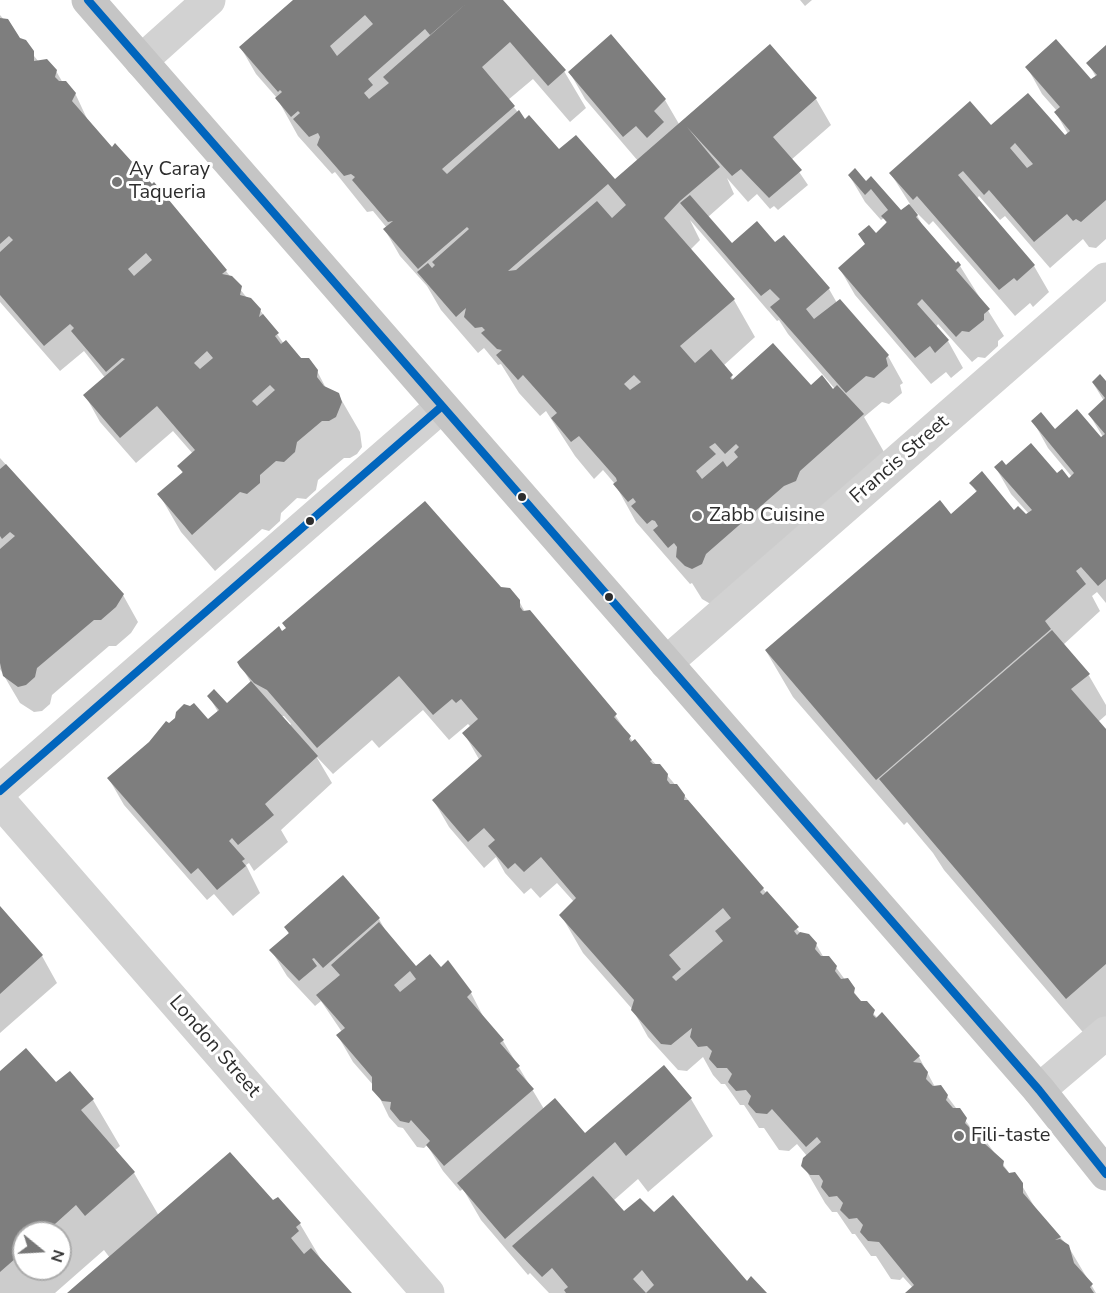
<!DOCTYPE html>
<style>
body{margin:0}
#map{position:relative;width:1106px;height:1293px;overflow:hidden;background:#fff;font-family:"Nunito Sans",sans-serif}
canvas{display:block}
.north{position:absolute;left:12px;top:1221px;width:60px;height:60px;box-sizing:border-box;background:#fff;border:2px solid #ababab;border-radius:50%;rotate:108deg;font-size:16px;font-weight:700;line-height:24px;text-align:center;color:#2d2d2d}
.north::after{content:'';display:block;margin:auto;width:21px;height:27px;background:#767676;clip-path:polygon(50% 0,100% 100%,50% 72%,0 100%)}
</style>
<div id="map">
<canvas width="1106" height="1293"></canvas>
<div class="north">N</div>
</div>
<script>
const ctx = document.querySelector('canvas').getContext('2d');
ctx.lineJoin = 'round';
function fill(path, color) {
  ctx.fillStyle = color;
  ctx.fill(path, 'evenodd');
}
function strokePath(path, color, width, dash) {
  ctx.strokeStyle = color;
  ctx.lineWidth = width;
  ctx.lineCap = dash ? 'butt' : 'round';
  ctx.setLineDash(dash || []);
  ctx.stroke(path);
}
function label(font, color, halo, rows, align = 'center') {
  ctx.font = font + ' "Nunito Sans",sans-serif';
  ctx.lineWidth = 6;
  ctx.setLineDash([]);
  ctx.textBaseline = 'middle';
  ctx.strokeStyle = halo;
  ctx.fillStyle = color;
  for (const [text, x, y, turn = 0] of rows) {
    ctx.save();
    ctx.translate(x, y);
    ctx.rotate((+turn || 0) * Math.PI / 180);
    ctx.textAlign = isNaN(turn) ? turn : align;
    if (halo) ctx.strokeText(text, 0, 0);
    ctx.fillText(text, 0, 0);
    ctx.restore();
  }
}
fill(new Path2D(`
 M295 0H501L564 71 586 108 570 122 533 79 508 100 525 121 558 149 615 181 638 161 585 99 570 73 665 100 679 124 816 99 831 125 791 160 808 185 778 210 774 206 770 209 757 194 748 202 727 178 734 194 708 217 732 246 775 244 783 237 829 289 837 303 839 301 888 356 903 383 900 385 902 393 889 404 882 402 864 417 884 452 714 606 702 599 692 583 690 584 636 522 615 484 603 470 594 479 575 456 546 411 540 416 519 393 501 364 498 365 484 348 478 353 441 310 427 286 400 256 385 230 387 228 373 211 367 212 335 172 332 174 298 136 277 98 256 74 241 48ZM690 220 777 321 779 320 788 334 835 389 833 391 733 379 723 366 755 337 734 300 690 250 700 240Z
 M800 0H812L805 6Z
 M0 15 39 62 56 71 63 83 75 93 89 123 226 271 247 298 260 310 284 344 317 371 327 390 338 394 360 432 362 447 357 454 350 458H344L318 480 316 490 306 499 297 498 281 513 280 521 269 531 262 529 215 571 181 532 159 494 183 474 179 466 193 454 173 431 136 463 100 422 85 395 106 379 84 351 60 371 0 302Z
 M1106 47V239L1096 248 1089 247 1083 239 1050 268 1005 216 1000 220 979 196 977 199 1034 266 1049 292 1033 307 1030 303 1015 316 933 221 929 225 914 210 924 228 956 265 960 266 1004 336 998 341V346L985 358 978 357 972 362 938 324 936 327 948 341 963 368 951 378 946 372 931 384 855 295 840 269 887 224 884 218 881 220 865 202 849 175 866 183 901 213 910 204 891 174 991 127 1064 137 1068 134 1056 113 1057 111 1042 94 1027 67 1090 81 1096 77 1088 63Z
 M1093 383H1106V603L1097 592 1092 596 1100 611 1063 645 1088 674 1106 705V715L1098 722 1106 731V1033L1093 1044 944 870 933 853 907 822 904 825 793 697 766 651 951 516 977 493 971 483 1013 512 1026 516 1029 514 1011 494 996 468 1057 475 1069 480 1072 477 1048 448 1033 421 1055 431 1106 442 1089 414 1104 401Z
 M0 458 123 595 138 622 131 633 116 646H109L52 695 50 704 42 711 34 712 20 703 0 669Z
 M500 588 519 601 525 612 615 715 633 742 667 775 801 934 816 944 824 958 835 966 862 1003 919 1057 935 1087 947 1096 974 1132 985 1140 1010 1174 1021 1184 1037 1211 1068 1246 1096 1293H907L913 1288 903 1277 900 1280 891 1279 876 1256H871L855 1234H852L837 1212H832L825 1203 803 1165 807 1156 797 1144 789 1151 779 1150 764 1128H759L744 1105H740L725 1084H721L713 1075 703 1057 687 1071 678 1070 648 1037 633 1010 583 953 561 915 575 903 557 883 540 898 531 888 524 894 505 873 496 857 484 868 449 827 434 801 480 761 464 733 471 727 468 724 449 740 423 710 379 748 372 740 333 774 316 756 332 783 281 830 288 842 254 871 249 863 246 865 260 893 233 916 214 894 207 900 124 805 109 779 170 725 208 721 218 712 209 696 226 705 251 683 239 662 282 633ZM280 716H284L291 724 289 726Z
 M0 908 42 956 57 983 0 1033Z
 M379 919 389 937 416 968 441 969 471 993 485 1020 503 1041 544 1109 585 1135 664 1068 691 1099 713 1136 648 1192 638 1179 613 1201 624 1213 653 1215 764 1293H549L530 1273 528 1275 481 1220 463 1189 460 1191 443 1171 427 1145 424 1148 417 1147 403 1128 398 1127 389 1117 374 1086 353 1062 338 1036 342 1032 321 1001 315 1006 287 976 271 950 289 934 286 928Z
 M0 1073 56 1084 69 1073 93 1100 120 1146 114 1151 134 1173 159 1216 272 1202 300 1224 322 1261 350 1293H69L110 1258 104 1250 55 1293H0ZM24 1233H60V1269H24Z`), '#0003');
fill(new Path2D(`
 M293 0H503L566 70 548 86 510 42 482 67 515 106 442 169 447 174 519 110 525 119 529 115 559 149 576 135 615 179 770 44 817 98 773 137 802 170 769 198 741 169 732 176 687 127 720 167 680 201 664 218 735 299 680 346 695 363 711 349 733 375 730 378 732 380 773 343 811 385 822 375 833 389 837 385 864 414 800 471 796 481 784 486 706 554 702 564 692 569 685 566 676 557 677 547 674 543 668 548 653 530 658 526 655 521 652 520 647 524 631 506 636 502 633 498 628 502 613 484 617 481 616 478 579 436 571 442 551 418 557 413 523 375 518 380 496 355 502 350 497 349 481 333 485 330 482 327 475 328 464 317 466 308 456 317 417 272 428 263 432 268 435 265 432 262 469 229 467 227 418 269 383 229 393 221 388 222 352 180 355 177 351 174 344 176 317 145 320 137 318 133 309 137 293 119 300 113 298 111 291 117 275 98 282 92 280 90 278 92 239 47ZM468 2 383 77 389 83 369 99 364 93 373 85 368 79 425 29 430 35ZM365 15 373 24 337 56 330 46ZM608 184 626 205 612 218 597 201 516 270 508 271ZM634 375 641 382 630 390 624 384ZM715 443 725 454 736 444 739 447 734 452 738 457 727 467 723 461 702 479 696 471 716 454 709 447Z
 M0 18 8 19 20 38 26 40 34 51V61L47 59 57 70 55 77 59 81H66L76 93 72 101 112 147 115 143 152 184 154 182 227 270 222 274 232 276 242 286 240 295 251 298 261 309 259 317 263 314 279 333 275 336 281 344 286 340 301 358H309L318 370 317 377 324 386 339 393 342 402 336 417 329 421H322L297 442 295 452 284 462 276 461 260 475V483L247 494 240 492 192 535 157 494 183 472 177 466 195 450 157 406 120 438 83 395 125 359 122 358 106 372 71 331 74 328 70 324 44 346 0 295V252L13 240 9 236 0 244ZM146 253 152 260 134 276 128 269ZM207 351 213 358 200 369 194 363ZM270 385 275 390 257 406 252 401Z
 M611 34 666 99 654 111 664 122 647 138 636 126 623 137 568 72Z
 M1056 39 1091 79 1097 75 1086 63 1106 45V200L1081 222 1076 219 1073 221 1067 214 1034 242 989 190 984 195 963 171 958 175 1035 265 1017 281 1014 278 999 290 917 196 913 200 889 173 970 101 991 125 1028 93 1065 135 1070 131 1054 112 1060 107 1025 67ZM1015 143 1033 164 1027 168 1010 148Z
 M855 168 866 181 871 176 901 210 909 204 918 215 916 217 956 263 958 261 961 265 956 270 990 309 984 314V320L969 332 962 331 956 337 922 299 917 304 949 340 935 353 930 346 915 358 838 268 865 244 858 234 869 225 876 233 887 222 881 216 888 210 871 189 865 195 848 175Z
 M690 195 732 243 757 221 775 242 784 235 830 288 806 309 814 319 840 299 889 355 886 358 888 366 874 378 866 376 846 393 770 307 780 299 770 289 761 296 680 203Z
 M1100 374 1106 381V579L1098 586 1081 567 1076 571 1086 584 1045 621 1051 629 876 780 765 650 940 500 951 514 977 491 969 483 982 471 1014 510 1018 506 1026 514 1032 510 994 467 1002 460 1006 465 1031 443 1057 473 1062 469 1069 478 1074 473 1031 421 1041 412 1055 429 1077 409 1101 437 1105 434 1088 414 1105 398 1092 382Z
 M6 464 124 594 116 607 101 620H94L37 668 35 677 26 685 18 687 3 676 0 663V549L15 536 10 532 2 539 0 536V469Z
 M425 501 501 587 510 588 520 600V607L523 611 530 610 617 714 614 717 631 736 629 739 631 742 635 739 652 760 650 761 653 764H660L668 774 667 780 670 784H677L685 795 684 800H688L764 888 760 892 763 895 767 891 799 927 794 931 797 935 800 932 809 934 817 943 815 949 821 956H829L837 966 835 971 841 979 848 978 855 988 854 993 861 1001H867L875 1010 873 1015 876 1018 882 1012 920 1056 913 1062 921 1063 928 1072 926 1079 933 1086 941 1085 948 1095 946 1100 953 1108H960L967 1118 965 1123 972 1130H979L986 1139 985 1144 1004 1161 1003 1166 1009 1173 1015 1172 1023 1183V1193L1061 1237 1055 1240 1060 1239 1069 1245 1074 1263 1093 1284 1090 1287 1094 1293H905L914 1285 879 1242 868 1241 860 1232 863 1225 857 1218 849 1219 840 1210 843 1203 837 1196 829 1197 821 1187 823 1181 819 1175H810L801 1166 803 1158 821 1142 817 1137 806 1147 772 1109 767 1114 756 1113 748 1104 751 1096 746 1090 736 1091 728 1082 732 1074 727 1068H717L709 1059 712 1051 707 1046 698 1047 690 1037 692 1028 671 1045 661 1044 631 1010 634 1000 559 915 576 898 541 857 524 872 515 863 508 869 488 846 495 840 484 828 468 842 432 800 482 756 462 733 478 719 461 699 456 703 452 699 433 715 399 676 317 748 267 690 254 683 240 667 237 662 279 626 282 631 286 628 282 623ZM723 908 731 918 715 931 723 941 676 981 672 977 681 969 669 955Z
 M1052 630 1090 674 1071 689 1106 729V964L1066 999 879 779Z
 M251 681 318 756 265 804 274 815 238 845 232 838 229 841 245 859 242 861 246 866 217 890 198 868 191 874 107 778 149 742 166 721 169 723 175 718 176 712 184 704 190 706 194 703 208 719 219 710 207 696 214 689 227 703Z
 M343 875 380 918 323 968 314 958 312 959 317 966 299 981 269 950 289 933 284 927Z
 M0 906 43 955 0 994Z
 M379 922 416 966 430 954 441 967 448 960 472 992 467 997 504 1040 500 1043 520 1066 516 1069 534 1089 444 1166 426 1145 430 1141 411 1120 409 1123 400 1121 390 1109 391 1102 382 1101 372 1090V1077L336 1035 345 1028 316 995 340 975 331 965ZM410 971 416 979 400 992 394 985Z
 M26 1048 56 1082 70 1071 94 1099 81 1110 135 1172 85 1216 76 1205 45 1233H24V1251L0 1272V1071Z
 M664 1065 692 1098 626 1156 615 1142 505 1239 457 1183 555 1098 585 1133Z
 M230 1152 273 1200 278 1197 301 1223 296 1227 299 1231 291 1238 304 1254 311 1248 352 1293H67Z
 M593 1176 624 1211 640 1198 654 1212 673 1195 747 1281 751 1276 767 1293H646L654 1285 642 1270 633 1279 646 1293H566L564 1290 568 1287 552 1268 542 1277 512 1246Z`), '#7e7e7e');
strokePath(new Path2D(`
 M141 61 209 0
 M666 663 1106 279
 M0 791 441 407
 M0 801 428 1293
 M1039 1090 1106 1033`), '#d2d2d2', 33);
strokePath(new Path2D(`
 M88 0 1039 1090 1106 1174`), '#c5c5c5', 33);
strokePath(new Path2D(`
 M88 0 1039 1090 1106 1174
 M0 791 441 407`), '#0065bd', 8);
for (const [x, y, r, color] of [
 [117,182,6,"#767676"],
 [522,497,5,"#2d2d2d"],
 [697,516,6,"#767676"],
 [310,521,5,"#2d2d2d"],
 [609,597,5,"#2d2d2d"],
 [959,1136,6,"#767676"]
]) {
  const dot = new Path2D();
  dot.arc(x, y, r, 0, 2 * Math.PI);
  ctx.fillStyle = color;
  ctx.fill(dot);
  strokePath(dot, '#fff', 2);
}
label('20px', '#2d2d2d', '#fff', [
 ["Ay Caray",129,170],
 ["Taqueria",129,193],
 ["Zabb Cuisine",709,516],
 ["Fili-taste",971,1136]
], 'left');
label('20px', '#2d2d2d', '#fff', [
 ["Francis Street",900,460,-41],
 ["London Street",214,1047,49]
]);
</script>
